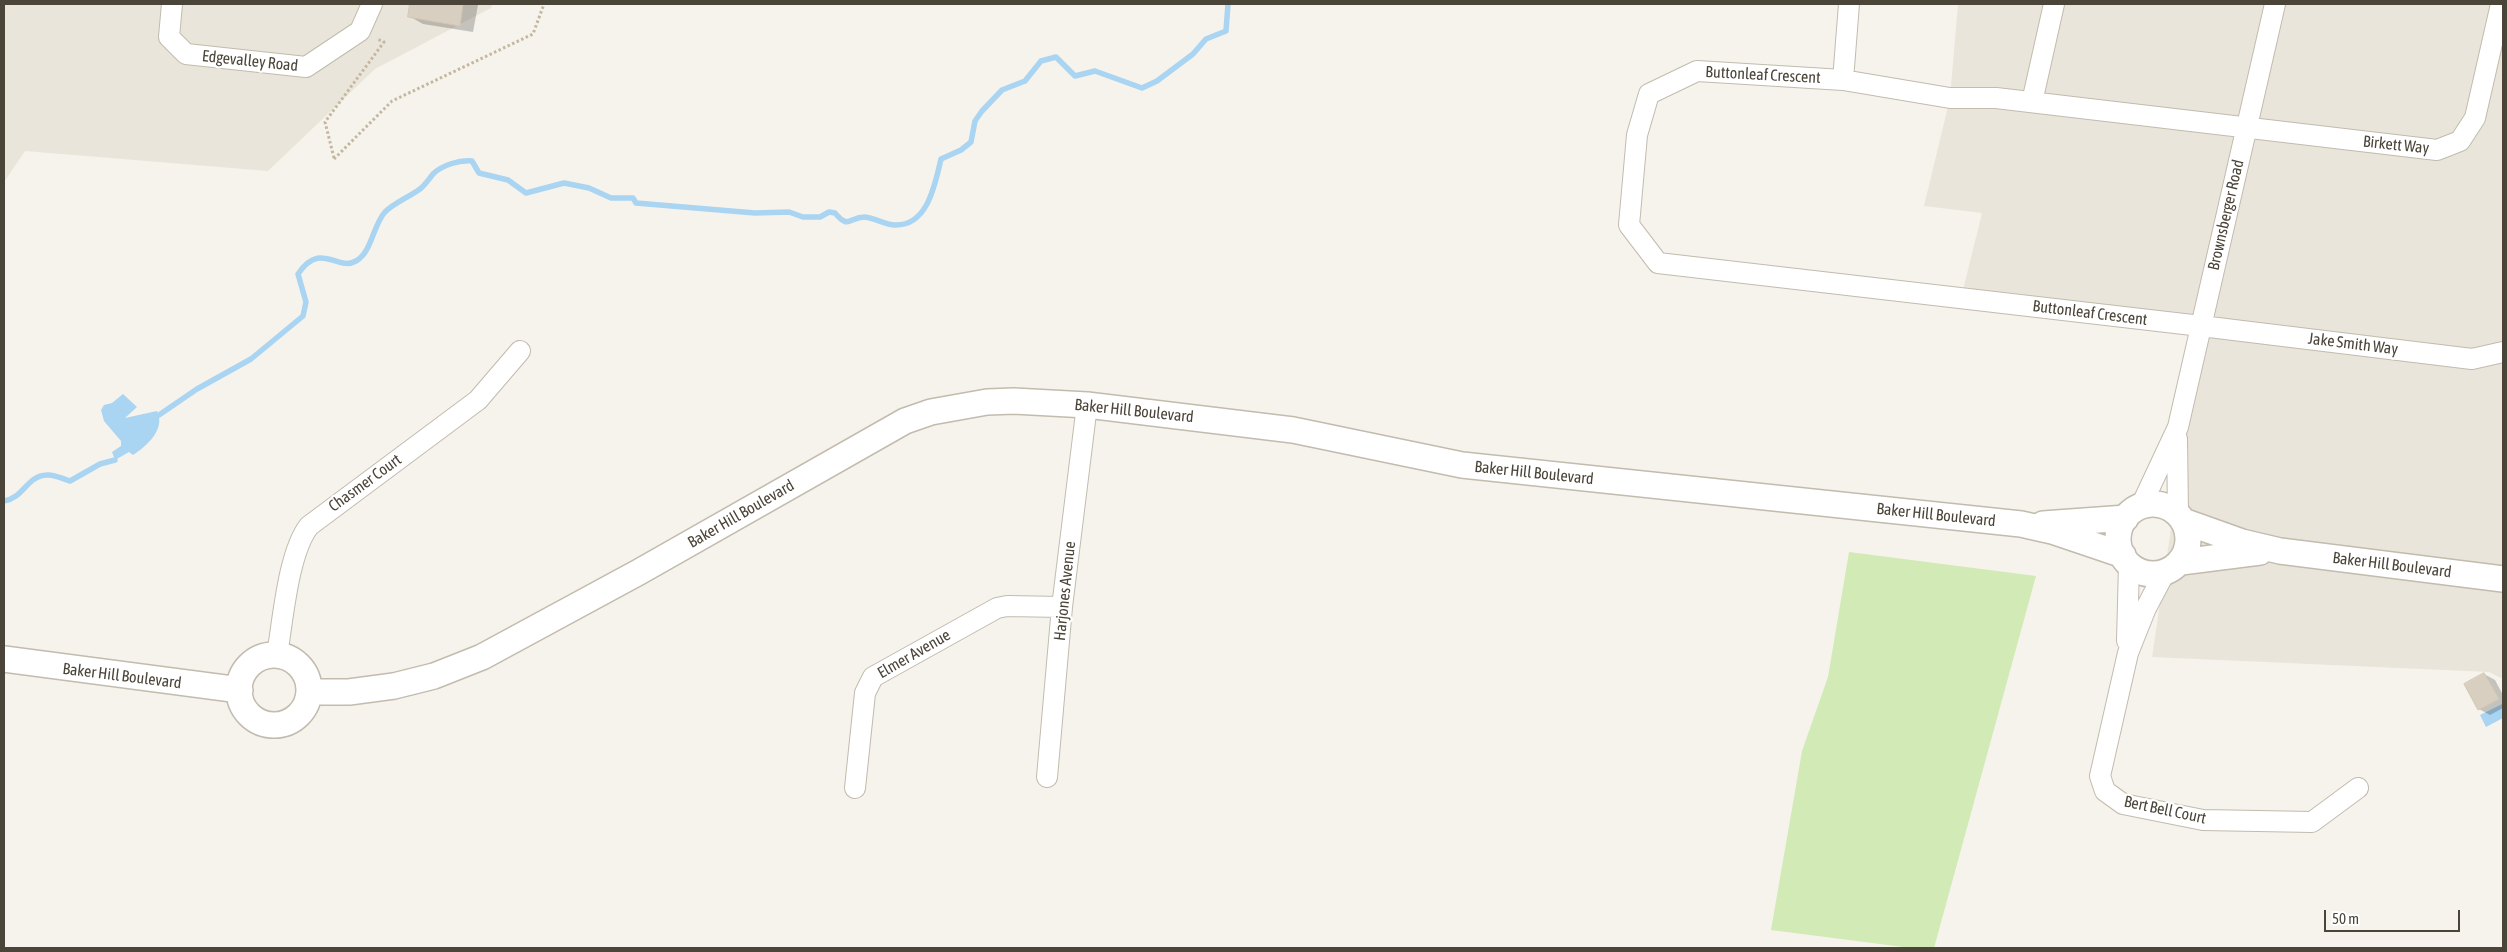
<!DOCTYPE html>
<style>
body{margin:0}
#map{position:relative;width:2507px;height:952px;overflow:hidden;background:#f6f3ec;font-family:"Asap Condensed",sans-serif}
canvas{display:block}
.frame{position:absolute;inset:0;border:5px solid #4b4439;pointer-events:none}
.scale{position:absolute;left:2324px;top:910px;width:136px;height:22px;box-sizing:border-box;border:2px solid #4b4439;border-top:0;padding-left:6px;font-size:15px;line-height:18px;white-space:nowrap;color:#4b4439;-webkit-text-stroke:4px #fff;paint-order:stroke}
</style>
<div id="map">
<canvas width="2507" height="952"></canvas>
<div class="frame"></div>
<div class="scale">50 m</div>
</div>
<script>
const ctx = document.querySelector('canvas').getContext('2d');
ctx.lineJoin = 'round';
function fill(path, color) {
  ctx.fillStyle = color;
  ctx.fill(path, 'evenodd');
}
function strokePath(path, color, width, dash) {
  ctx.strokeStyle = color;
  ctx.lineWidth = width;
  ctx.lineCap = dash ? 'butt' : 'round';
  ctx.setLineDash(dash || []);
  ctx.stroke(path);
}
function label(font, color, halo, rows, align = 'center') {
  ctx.font = font + ' "Asap Condensed",sans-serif';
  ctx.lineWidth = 4.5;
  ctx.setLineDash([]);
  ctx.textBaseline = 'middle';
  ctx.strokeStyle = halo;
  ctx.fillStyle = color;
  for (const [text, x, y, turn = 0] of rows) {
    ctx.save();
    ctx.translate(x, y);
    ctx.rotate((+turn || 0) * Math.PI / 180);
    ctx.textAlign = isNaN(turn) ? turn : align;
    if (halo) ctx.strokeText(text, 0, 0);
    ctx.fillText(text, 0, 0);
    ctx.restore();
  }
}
fill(new Path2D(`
 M4 4H493L491 8 375 69 268 171 25 151 4 182Z
 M1958 4H2503V679L2489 672 2152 657 2201 326 1961 298 1982 213 1924 206 1950 98Z`), '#eae5da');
fill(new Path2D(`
 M1849 552 2036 576 1934 948H1911L1771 930 1802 751 1828 677Z`), '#d2eab5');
fill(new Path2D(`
 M123 394 137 407 125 418 157 411C166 429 147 446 133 455L129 452 115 460 112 452 121 446V441L104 421 101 410 104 405 112 403Z
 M2502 704 2503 718 2486 727 2480 715Z`), '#a9d4f2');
fill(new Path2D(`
 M412 4H475L478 5 473 32 423 24 409 16Z
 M2484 674 2495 680 2503 695V708L2490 715 2479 709Z`), '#0003');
strokePath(new Path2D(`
 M159 415 197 389 251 359 303 316 306 302 298 274C321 240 337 272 356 261 372 252 373 225 385 212 394 203 409 197 420 189 425 185 429 179 433 174 442 165 459 160 472 161L479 173 508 180 526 193 564 183 589 188 611 198H633L636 203 755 213 789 212 803 217H820L829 212 835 213C849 230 849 217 865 217 875 218 885 225 895 225 928 226 935 184 941 159L961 150 971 142 975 121 982 111 1002 90 1025 81 1041 61 1056 57 1075 76 1095 71 1142 88 1157 81 1193 54 1206 39 1226 31 1228 4
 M4 501C25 497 26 476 47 475 54 474 63 479 70 481L100 464 115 460`), '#a9d4f2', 5.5);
const building = new Path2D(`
 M410 4H463L460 26 408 17Z
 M2484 673 2499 699 2478 710 2464 684Z`);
fill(building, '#d8cfc1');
strokePath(building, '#d3c7b4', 1);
const minor = new Path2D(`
 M172 4 169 37 186 54 306 67 360 31 372 4
 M2501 4 2475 118 2460 141 2437 150 1996 98H1950L1843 80 1697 71 1649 94 1637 135 1629 225 1658 263 2201 326 2472 359 2503 352
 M1843 80 1849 4
 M2032 102 2054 4
 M2177 439 2178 514
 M2141 506 2178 427 2275 4
 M2165 572 2146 608 2128 653 2100 776 2105 791 2123 804 2203 820 2312 822 2358 788
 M2127 641 2129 564
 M277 655C283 620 288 553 309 526L478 400 520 351
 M1047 777 1062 607 1087 405
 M855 788 865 693 873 677 997 608 1007 606 1062 607`);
const tertiary = new Path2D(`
 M2118 539a35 35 0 1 1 70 0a35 35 0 1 1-70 0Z
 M2183 521 2242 542 2280 551 2503 579
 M2043 524 2126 518
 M2181 562 2260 552
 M239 690a35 35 0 1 1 70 0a35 35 0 1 1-70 0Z
 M4 659 240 690
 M309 692H349L394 686 434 676 482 657 639 572 905 421 931 412 987 402 1014 401 1087 405 1293 430 1462 465 2021 524 2052 531 2123 555`);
strokePath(minor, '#c2bbae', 22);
strokePath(tertiary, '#c2bbae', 28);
strokePath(new Path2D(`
 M334 158 325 122 384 42 377 39
 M334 159 392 101 533 34 544 4`), '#c4b79f', 3, [2.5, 2.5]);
strokePath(minor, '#fff', 20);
strokePath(tertiary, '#fff', 25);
label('16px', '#4b4439', '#fff', [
 ["Edgevalley Road",250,61,6],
 ["Buttonleaf Crescent",1763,75,3],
 ["Birkett Way",2396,145,6],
 ["Brownsberger Road",2226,215,-77],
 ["Buttonleaf Crescent",2090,313,7],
 ["Jake Smith Way",2353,344,7],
 ["Baker Hill Boulevard",1134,411,6],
 ["Baker Hill Boulevard",1534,473,6],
 ["Chasmer Court",365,483,-36],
 ["Baker Hill Boulevard",741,514,-30],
 ["Baker Hill Boulevard",1936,515,6],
 ["Baker Hill Boulevard",2392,565,7],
 ["Harjones Avenue",1065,591,-84],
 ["Elmer Avenue",914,654,-30],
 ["Baker Hill Boulevard",122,676,7],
 ["Bert Bell Court",2165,810,12]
]);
</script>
